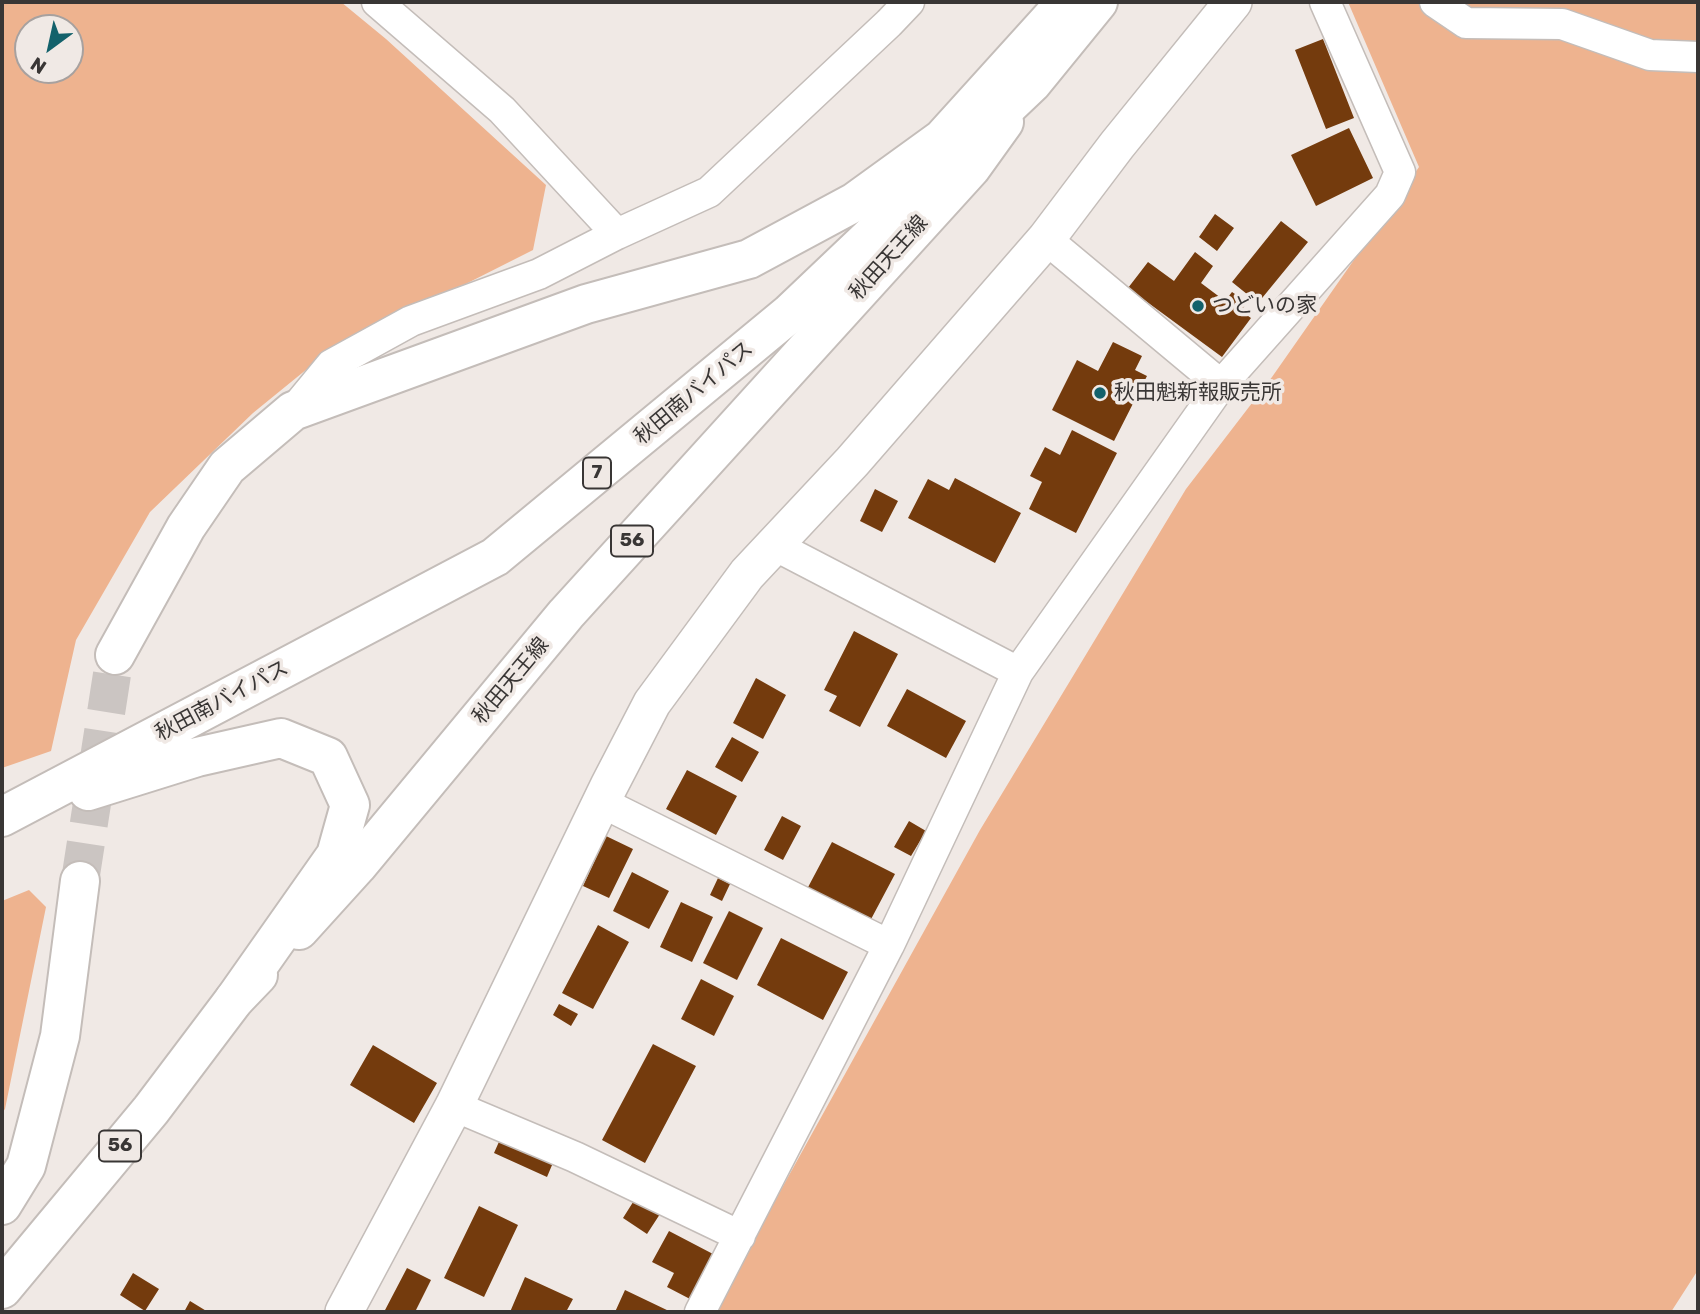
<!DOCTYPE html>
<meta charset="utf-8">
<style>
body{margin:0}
#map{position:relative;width:1700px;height:1314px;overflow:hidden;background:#f0e9e5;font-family:Rubik,sans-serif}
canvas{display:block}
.frame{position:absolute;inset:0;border:4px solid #393635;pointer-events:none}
.north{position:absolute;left:14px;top:14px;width:70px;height:70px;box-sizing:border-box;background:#f0e9e5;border:2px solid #a7a19f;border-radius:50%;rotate:213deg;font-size:19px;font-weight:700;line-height:28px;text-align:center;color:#393635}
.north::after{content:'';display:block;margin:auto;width:24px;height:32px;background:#13616b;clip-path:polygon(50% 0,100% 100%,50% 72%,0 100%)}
</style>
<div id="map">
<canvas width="1700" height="1314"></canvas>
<div class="frame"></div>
<div class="north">N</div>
</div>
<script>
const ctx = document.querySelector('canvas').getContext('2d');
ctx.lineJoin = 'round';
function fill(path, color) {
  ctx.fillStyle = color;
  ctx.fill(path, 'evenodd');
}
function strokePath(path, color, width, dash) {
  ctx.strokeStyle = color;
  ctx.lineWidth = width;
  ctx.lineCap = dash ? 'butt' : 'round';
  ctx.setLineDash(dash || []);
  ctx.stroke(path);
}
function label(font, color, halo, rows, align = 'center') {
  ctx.font = font + ' Rubik,"Noto Sans JP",sans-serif';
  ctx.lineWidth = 7;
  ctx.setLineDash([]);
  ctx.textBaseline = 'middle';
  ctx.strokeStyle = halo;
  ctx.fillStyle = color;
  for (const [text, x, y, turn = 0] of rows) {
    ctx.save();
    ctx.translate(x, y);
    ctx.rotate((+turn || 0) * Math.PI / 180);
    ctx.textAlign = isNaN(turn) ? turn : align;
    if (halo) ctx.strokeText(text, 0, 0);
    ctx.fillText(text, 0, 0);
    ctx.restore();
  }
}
fill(new Path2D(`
 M2 2H341L386 39 546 185 533 250 323 356 253 413 150 512 76 640 51 751 2 768ZM28 28H70V70H28Z
 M1348 2H1698V1270L1671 1312H718L746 1253 980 830 1186 489 1272 377 1419 167Z
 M29 890 46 907 5 1109 2 1113V901Z`), '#eeb38f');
fill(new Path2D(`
 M1323 39 1354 118 1326 129 1295 50Z
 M1349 128 1373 178 1316 206 1291 155Z
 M1215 214 1234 228 1217 251 1199 237Z
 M1281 221 1308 242 1258 303 1232 282Z
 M1195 252 1213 266 1201 283 1225 301 1232 292 1247 302 1241 311 1251 318 1222 357 1128 288 1148 262 1174 281Z
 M1113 342 1142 356 1135 370 1147 376 1114 441 1052 410 1077 360 1098 371Z
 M1072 430 1117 453 1076 533 1029 509 1042 482 1030 476 1045 447 1060 455Z
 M955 478 1021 513 995 563 908 518 928 479 949 490Z
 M875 489 898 501 882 532 860 521Z
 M854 631 898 654 860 727 829 711 837 696 824 690Z
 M756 678 786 695 763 739 733 723Z
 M907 689 966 721 946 758 887 726Z
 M732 737 759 752 742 782 715 767Z
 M687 770 737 796 716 835 666 809Z
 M782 816 801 826 783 860 764 850Z
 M909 821 926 831 911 856 894 847Z
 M606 836 633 849 609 898 583 886Z
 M832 842 895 874 869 923 806 891Z
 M632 872 669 891 649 929 613 911Z
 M718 878 730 884 722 901 710 895Z
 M681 902 713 917 692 962 660 947Z
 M729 911 763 928 737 980 703 963Z
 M598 925 629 942 593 1009 562 993Z
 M781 938 848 972 823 1020 757 985Z
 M701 979 734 996 714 1036 681 1019Z
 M559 1004 578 1014 571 1026 553 1015Z
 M653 1044 696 1066 645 1163 602 1140Z
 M373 1045 437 1083 414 1123 350 1085Z
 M502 1135 555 1158 547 1177 494 1153Z
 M635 1199 660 1214 647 1234 623 1218Z
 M479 1206 518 1225 484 1297 444 1278Z
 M669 1231 713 1254 690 1299 667 1287 674 1273 652 1262Z
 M407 1268 431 1280 415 1312H384Z
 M133 1273 159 1289 145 1311 120 1295Z
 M525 1277 573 1299 566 1312H510Z
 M625 1290 671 1312H615Z
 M190 1301 208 1312H184Z`), '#743b0d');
strokePath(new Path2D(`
 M80 881 115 655`), '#cbc5c2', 38, [38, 19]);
const minor = new Path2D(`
 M377 2 502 110 617 234
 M1435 2 1466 23 1562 24 1650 55 1698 57
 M1221 385 1390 195 1400 172 1325 2
 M293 411 331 365 411 321 539 274 617 234 709 192 889 23 909 2
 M774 545 1018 672
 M601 802 889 945
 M454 1106 575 1157 740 1236
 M700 1312 889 945 1018 672 1221 385 1046 239`);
const tertiary = new Path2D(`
 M344 1312 454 1106 609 786 652 703 747 574 852 462 1046 239 1117 145 1233 2`);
const primary = new Path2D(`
 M115 655 186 527 227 467 293 411 586 304 749 259 855 202 942 139 1066 2
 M299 930 357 866 566 614 971 168 1004 122
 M2 1205 26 1166 60 1036 80 881
 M2 1289 151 1110 234 1000 258 975`);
const trunk = new Path2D(`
 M88 791 197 757 281 738 328 757 350 805 336 855 234 1000
 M2 817 495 557 789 314 1032 83 1098 2`);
strokePath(minor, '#c4bdb9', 33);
strokePath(tertiary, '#c4bdb9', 40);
strokePath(primary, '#c4bdb9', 42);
strokePath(trunk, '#c4bdb9', 42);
strokePath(minor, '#fff', 30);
strokePath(tertiary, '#fff', 37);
strokePath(primary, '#fff', 38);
strokePath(trunk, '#fff', 38);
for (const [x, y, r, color] of [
 [1198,306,7,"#13616b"],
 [1100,393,7,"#13616b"]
]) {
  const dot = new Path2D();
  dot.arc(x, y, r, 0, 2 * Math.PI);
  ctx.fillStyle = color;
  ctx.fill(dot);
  strokePath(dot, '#f0e9e5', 2.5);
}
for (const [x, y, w] of [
 [597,473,28],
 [632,541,42],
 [120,1146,42]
]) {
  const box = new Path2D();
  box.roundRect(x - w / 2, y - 15.5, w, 31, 5);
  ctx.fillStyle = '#f0e9e5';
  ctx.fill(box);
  strokePath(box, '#393635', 2);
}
label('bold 19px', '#393635', null, [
 ["7",597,473],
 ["56",632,541],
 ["56",120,1146]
]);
label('21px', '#393635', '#f0e9e5', [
 ["秋田天王線",889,258,-48],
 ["秋田南バイパス",694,393,-40],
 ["秋田天王線",511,681,-50],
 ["秋田南バイパス",222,701,-28]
]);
label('21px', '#393635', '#f0e9e5', [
 ["つどいの家",1212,306],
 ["秋田魁新報販売所",1114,393]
], 'left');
</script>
